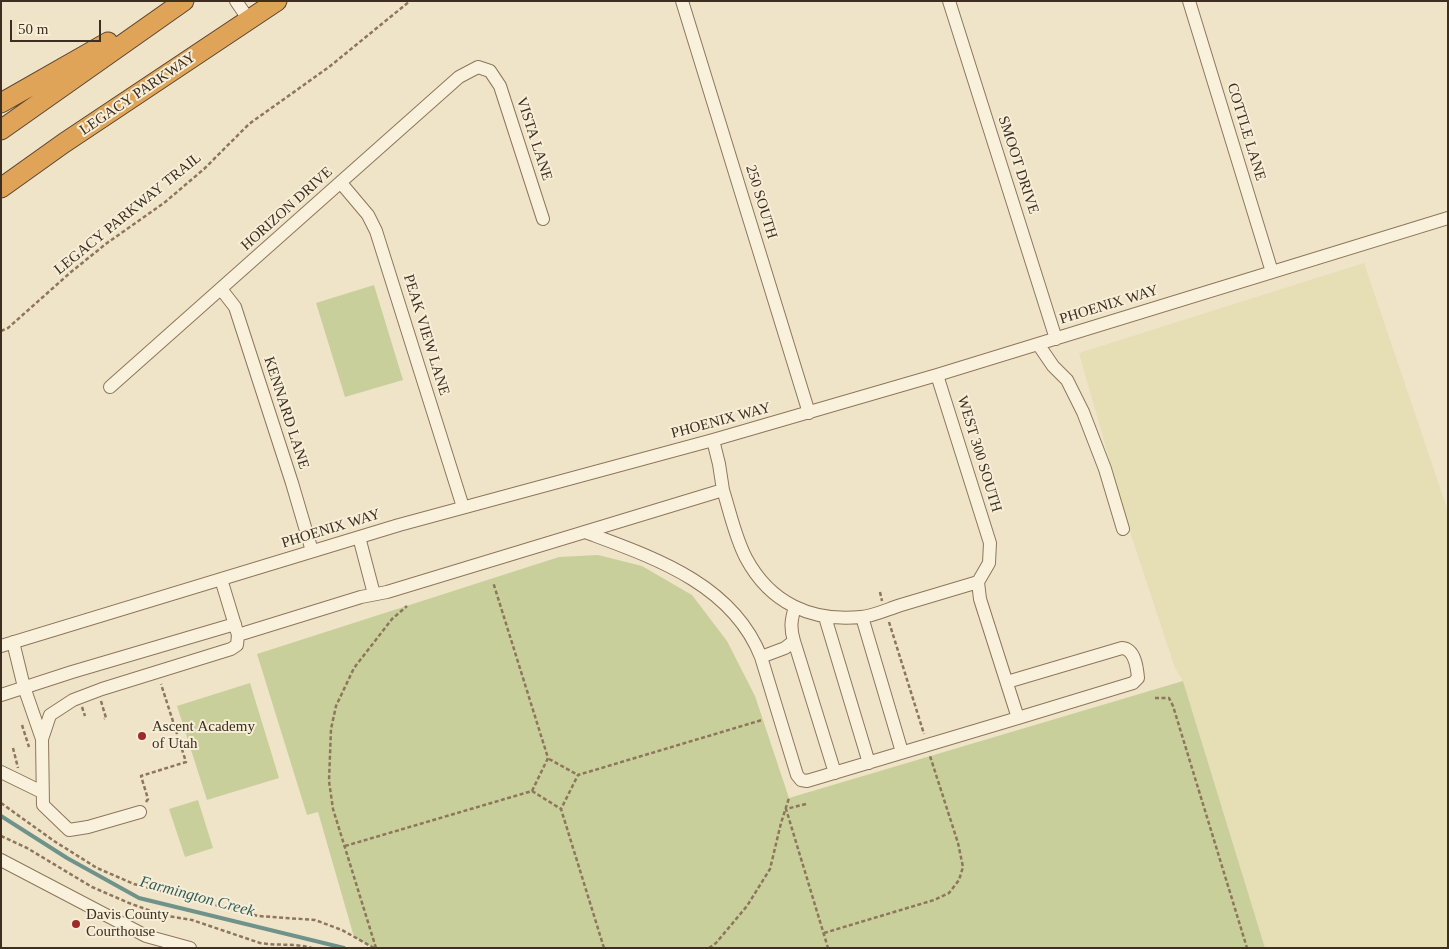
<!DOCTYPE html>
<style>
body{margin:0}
#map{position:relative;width:1449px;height:949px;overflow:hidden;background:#f0e4c8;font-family:"Times New Roman",serif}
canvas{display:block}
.frame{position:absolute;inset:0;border:2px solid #3d2e20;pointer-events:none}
.scale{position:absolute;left:10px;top:20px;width:91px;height:22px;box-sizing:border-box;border:2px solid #3d2e20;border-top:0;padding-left:6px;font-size:15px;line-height:18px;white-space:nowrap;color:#3d2e20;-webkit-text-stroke:4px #f7eed8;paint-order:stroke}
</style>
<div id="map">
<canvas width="1449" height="949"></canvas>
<div class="frame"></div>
<div class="scale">50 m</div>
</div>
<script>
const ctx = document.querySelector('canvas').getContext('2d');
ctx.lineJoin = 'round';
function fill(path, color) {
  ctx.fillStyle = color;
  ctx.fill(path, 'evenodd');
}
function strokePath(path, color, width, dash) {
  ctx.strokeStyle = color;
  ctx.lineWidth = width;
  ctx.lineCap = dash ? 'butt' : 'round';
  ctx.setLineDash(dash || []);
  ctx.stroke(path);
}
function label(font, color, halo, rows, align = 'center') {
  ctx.font = font + ' "Times New Roman",serif';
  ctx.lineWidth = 4;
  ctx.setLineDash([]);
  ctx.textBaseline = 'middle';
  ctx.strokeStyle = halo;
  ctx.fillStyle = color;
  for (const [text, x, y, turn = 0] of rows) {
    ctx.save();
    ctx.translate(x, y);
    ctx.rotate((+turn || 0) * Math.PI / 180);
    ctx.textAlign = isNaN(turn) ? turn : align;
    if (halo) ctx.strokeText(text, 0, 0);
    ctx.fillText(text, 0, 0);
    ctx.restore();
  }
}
fill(new Path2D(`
 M1364 263 1448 511V948H1265L1183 681 1175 668 1130 532 1079 353Z`), '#e6deb5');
fill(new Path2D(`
 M374 285 403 380 345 397 316 303Z
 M598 555 642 566 692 595 727 641 755 696 789 798 1183 681 1265 948H374L354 937 318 812 307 815 257 654 559 557Z
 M250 683 279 778 207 800 177 706Z
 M198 800 213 848 185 857 169 809Z`), '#c9cf9b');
strokePath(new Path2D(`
 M1 816 67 858 139 898 344 948`), '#6f938a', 4);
const minor = new Path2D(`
 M236 1 249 20
 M682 1 809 413
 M949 1 1056 339
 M1189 1 1272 272
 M341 183 368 215 376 231 463 507
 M221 289 235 307 292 483 312 551
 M1038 344 1053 366 1067 380 1083 412 1105 469 1123 529
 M110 387 459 77 478 67 490 71 500 86 543 219
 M723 490C730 512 735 537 746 558 770 603 811 622 861 617 874 616 888 609 901 605 927 597 952 590 978 582L989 563 990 543 937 375
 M585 532C652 557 732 583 761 657L797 775 801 780 807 781 1018 718
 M359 537 374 594
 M221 579 238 635 361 597 387 592 723 490 719 464 713 440
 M978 582 980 599 1018 718 1133 683 1138 678C1137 667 1135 649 1122 648L1007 682
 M825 617 869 763
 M862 617 902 752
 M794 641 835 773
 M13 642 24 687 42 739 43 805 69 830 88 827 140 812
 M1 646 399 525 713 440 937 375 1448 218
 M761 657 785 648 794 641C790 628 791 620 795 607
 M1 695 72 672 235 624
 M42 739 50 715 73 700 102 689 231 649 237 645 238 635
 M1 772 42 792
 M1 860 146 936 190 948`);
const highway = new Path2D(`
 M1 103 108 42
 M1 130 184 1
 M1 188 64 143 277 1`);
strokePath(minor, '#8d765c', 14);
strokePath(highway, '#5b4430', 21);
strokePath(new Path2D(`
 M1 331 8 328 71 272 107 243 164 203 204 169 249 124 329 67 410 1
 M880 592 882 601
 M889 622 924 734
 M1155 698H1169L1173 706 1247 948
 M101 701 106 718 104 719
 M82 707 85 716
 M22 725 29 747
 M13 748 18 768
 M549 759 578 775
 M532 791 561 809
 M146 802 148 799 141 776 186 762 161 684
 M1 803 54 841 97 868 134 884 258 916 315 920 342 930 374 948
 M806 804 786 809 828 948
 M1 836 27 848 92 887 129 903 162 915 192 920 260 943C278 946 295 943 312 948
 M345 846 532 791 548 758 493 582
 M824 933 934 900 949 893 959 880 963 867 958 843 930 756
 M376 948 333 809 329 781 331 729 336 706 354 668 392 619 407 606
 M604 948 561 809 578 775 762 720
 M709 948 716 943 747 906 770 869 781 823 789 798`), '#8d765c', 2.5, [4, 2.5]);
strokePath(minor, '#faf1dc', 12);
strokePath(highway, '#e0a458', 19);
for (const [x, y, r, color] of [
 [142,736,5,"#9e2a2b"],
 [76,924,5,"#9e2a2b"]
]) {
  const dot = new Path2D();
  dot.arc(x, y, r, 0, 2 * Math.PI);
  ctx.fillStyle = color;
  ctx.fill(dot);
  strokePath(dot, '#f7eed8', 2);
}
label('15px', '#3d2e20', '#f7eed8', [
 ["LEGACY PARKWAY",138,94,-34],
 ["COTTLE LANE",1246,132,73],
 ["VISTA LANE",534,139,72],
 ["SMOOT DRIVE",1018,165,72],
 ["250 SOUTH",761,202,73],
 ["HORIZON DRIVE",287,209,-42],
 ["LEGACY PARKWAY TRAIL",128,214,-39],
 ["PHOENIX WAY",1109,305,-17],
 ["PEAK VIEW LANE",426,335,73],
 ["KENNARD LANE",286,413,72],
 ["PHOENIX WAY",721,421,-15],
 ["WEST 300 SOUTH",979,454,73],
 ["PHOENIX WAY",331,529,-17]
]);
label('15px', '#3d2e20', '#f7eed8', [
 ["Ascent Academy",152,727],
 ["of Utah",152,744],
 ["Davis County",86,915],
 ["Courthouse",86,932]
], 'left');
label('italic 16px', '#2f5d5a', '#f7eed8', [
 ["Farmington Creek",197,897,15]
]);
</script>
